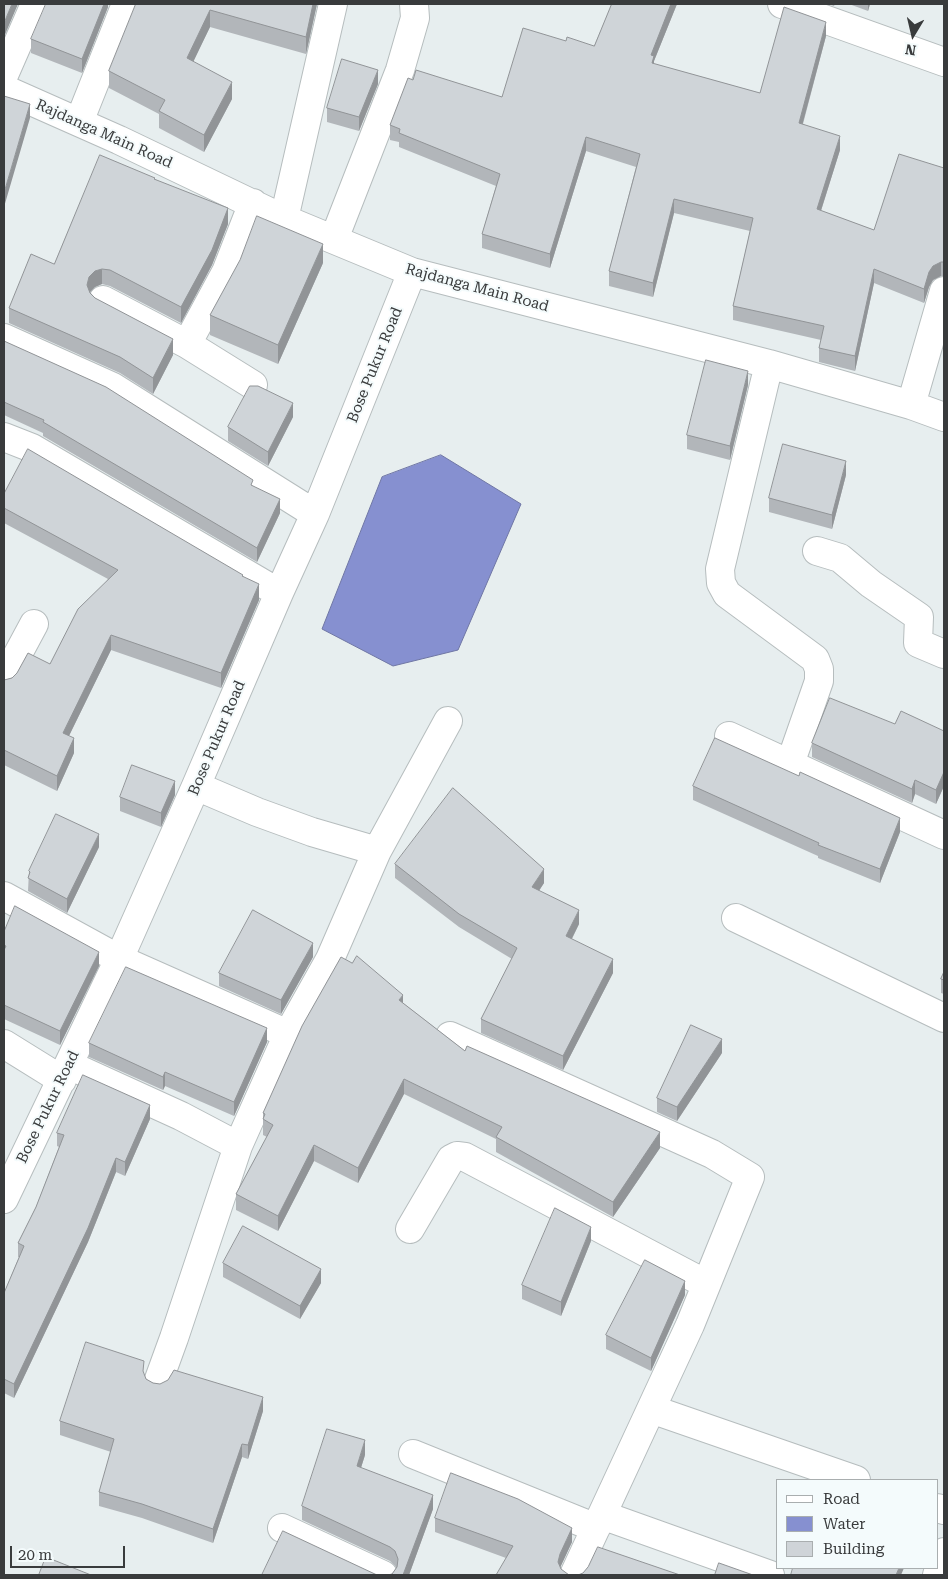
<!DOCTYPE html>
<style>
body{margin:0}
#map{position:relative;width:948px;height:1579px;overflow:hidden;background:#e7eeef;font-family:"Roboto Serif",serif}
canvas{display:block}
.frame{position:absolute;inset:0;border:5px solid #393b3c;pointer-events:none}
.legend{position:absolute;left:776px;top:1479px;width:162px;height:90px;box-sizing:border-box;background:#f4fbfc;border:1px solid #a9aeaf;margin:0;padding:6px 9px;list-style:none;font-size:15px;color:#393b3c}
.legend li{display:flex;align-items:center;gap:10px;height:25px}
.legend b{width:25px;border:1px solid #a9aeaf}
.north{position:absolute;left:888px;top:10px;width:50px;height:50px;-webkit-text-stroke:4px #f4fbfc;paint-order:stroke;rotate:189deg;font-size:14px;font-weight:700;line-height:20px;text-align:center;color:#393b3c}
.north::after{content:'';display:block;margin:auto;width:18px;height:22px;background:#393b3c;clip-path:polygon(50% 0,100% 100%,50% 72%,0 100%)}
.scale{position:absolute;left:10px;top:1546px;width:115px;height:22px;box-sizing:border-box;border:2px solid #393b3c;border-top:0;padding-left:6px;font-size:15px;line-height:18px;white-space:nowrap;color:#393b3c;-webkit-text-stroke:4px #f4fbfc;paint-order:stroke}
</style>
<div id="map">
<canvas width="948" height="1579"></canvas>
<div class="frame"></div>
<ul class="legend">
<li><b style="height:6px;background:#fff"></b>Road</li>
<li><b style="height:14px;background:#8690d0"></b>Water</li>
<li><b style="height:14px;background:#cfd4d8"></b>Building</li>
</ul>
<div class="north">N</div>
<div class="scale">20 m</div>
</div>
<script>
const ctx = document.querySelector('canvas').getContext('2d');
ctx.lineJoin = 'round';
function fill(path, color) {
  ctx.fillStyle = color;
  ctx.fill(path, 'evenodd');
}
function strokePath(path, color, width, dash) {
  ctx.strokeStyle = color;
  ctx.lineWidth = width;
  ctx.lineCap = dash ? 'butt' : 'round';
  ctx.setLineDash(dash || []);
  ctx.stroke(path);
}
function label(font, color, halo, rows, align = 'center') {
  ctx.font = font + ' "Roboto Serif",serif';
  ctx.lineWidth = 4;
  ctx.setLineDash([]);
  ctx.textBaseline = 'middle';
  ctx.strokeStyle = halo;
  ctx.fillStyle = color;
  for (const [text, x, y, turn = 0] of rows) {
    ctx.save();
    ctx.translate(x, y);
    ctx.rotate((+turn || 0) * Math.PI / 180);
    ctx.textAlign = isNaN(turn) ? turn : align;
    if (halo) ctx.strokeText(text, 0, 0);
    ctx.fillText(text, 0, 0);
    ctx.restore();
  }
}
const water = new Path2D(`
 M441 455 521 504 458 650 393 666 322 629 382 477Z`);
fill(water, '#8690d0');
strokePath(water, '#6f76a4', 1);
const minor = new Path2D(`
 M782 4 944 62
 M4 75 35 4
 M4 89 119 140 284 219 412 272 769 364 911 405 944 417
 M79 122 126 4
 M284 219 333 4
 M334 239 400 70 415 18 414 4
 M103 300 187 344 253 385
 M4 338 113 387 315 514
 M187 344 226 272 253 203
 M769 364 720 569 721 583 727 594 815 659 819 669V681L790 764
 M911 405 944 291
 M4 437 32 448 279 593
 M817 551 840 558 871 584 919 617 918 643 944 654
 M4 680 34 624
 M729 736 944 835
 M196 786 257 812 312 832 377 851
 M4 896 119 959 288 1034
 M736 918 944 1018
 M450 1036 712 1154 750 1177 690 1325 574 1575
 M4 1044 62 1080
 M69 1065 181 1116 238 1146
 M4 1199 119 959 196 786 279 593 315 514 412 272
 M410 1229 451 1159 457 1156 465 1157 706 1284
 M158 1382 174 1338 238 1146 288 1034 330 959 377 851 448 721
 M651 1409 856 1480
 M413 1454 596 1528
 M937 1508 944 1510
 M602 1515 770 1575
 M282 1528 383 1575
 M937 1575 944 1552`);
strokePath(minor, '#b6bdbe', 30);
strokePath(minor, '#fff', 28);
fill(new Path2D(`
 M108 4V7L82 73 31 53V39Z
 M136 4H317L306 54 210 27 193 61 232 99 204 152 159 128V114L109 88V71Z
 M612 4H677L654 61V64L760 93 826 36 803 124 840 150 821 211 874 230 944 168V276H941L933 280 929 287 924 303 874 283 855 371 819 362V348L821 340 733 320V306L750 231 674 213 653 297 609 286V271L636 167 586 151 550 268 482 248V234L496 186 399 147V142L390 140V125L413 80 502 97 566 41 594 46Z
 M828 4H835L834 6Z
 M849 4H870L868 11Z
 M378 84 359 131 327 122V108Z
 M155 179 228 224 212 265 181 323 110 286 102 284 95 287 90 292 95 298 173 355 153 394 120 373 9 323V308L54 264Z
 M323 263 278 364 210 335V315Z
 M4 341 253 486 280 513 257 562 43 436V433L4 415Z
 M748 385 730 460 687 449V435Z
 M293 417 268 466 228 441V427Z
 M846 475 832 529 769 512V498Z
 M4 494 243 576 259 600 221 688 111 650 69 736 74 753 57 791 4 765V680H5L50 664 108 579 4 523Z
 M895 724 944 731V786L936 804 915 794 912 803 812 757V743Z
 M799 776 900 832 880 883 818 858V856L693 800V786Z
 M175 795 161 827 120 811V797Z
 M99 847 67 913 28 891 29 871Z
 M395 864 544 883 539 891 579 924 572 939 613 973 563 1070 481 1033V1019L512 959 459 927 395 878Z
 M4 945 99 966 60 1045 4 1019Z
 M313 957 281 1014 219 986V973Z
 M944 972V994L941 993V979Z
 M403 1003 465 1051 660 1148 613 1217 496 1152V1139L404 1094 358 1183 314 1161 278 1231 236 1210V1194L267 1137 263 1135V1113Z
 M267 1042 234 1116 165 1086 163 1090 89 1057V1043Z
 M722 1053 677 1121 657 1112V1098Z
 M150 1119 125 1176 116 1172 88 1242 14 1398 4 1393V1293L19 1257H18V1243L36 1207 59 1147 57 1146V1133Z
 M591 1241 561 1316 522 1299V1285Z
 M223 1263 321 1283 300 1319 223 1277Z
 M685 1295 651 1371 606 1349V1335Z
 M144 1374 146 1379 153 1383 263 1411 248 1459 242 1457 213 1543 142 1518 99 1506V1492L111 1452 60 1435V1421Z
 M365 1455 361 1468 433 1509 409 1575H388L392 1574 396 1568 395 1566 390 1561 302 1520V1506Z
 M435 1518 572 1542 560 1567 561 1569 568 1575 506 1558 435 1532Z`), '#b2b6ba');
fill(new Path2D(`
 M12 4H18L4 37V23Z
 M104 4H108V7L82 73V59Z
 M313 4H317L306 54V37Z
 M671 4H677L654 61V70L652 77 651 55Z
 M868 4H870L868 11Z
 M210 10V27L187 75V58Z
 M826 22V36L799 137V123Z
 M378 70V84L359 131V117Z
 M232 82V99L204 152V135Z
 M30 104V118L4 207V193Z
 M840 136V150L817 223V209Z
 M586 137V151L550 268V254Z
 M674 199V213L653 297V283Z
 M228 208V224L212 265 181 323V307Z
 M323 244V263L278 364V345Z
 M941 262V276L933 280 929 287 924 303V289L929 272 933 266Z
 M102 269V284L95 287 89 293 87 285 89 277 95 271Z
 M874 269V283L855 371V356Z
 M173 339V355L153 394V378Z
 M748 371V385L730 460V446Z
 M293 403V417L268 466V452Z
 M846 461V475L832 529V515Z
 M280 499V513L257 562V548Z
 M259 584V600L221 688V673Z
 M111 635V650L63 748V733Z
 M74 738V753L57 791V776Z
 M944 772V786L936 804V790Z
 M915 780V794L912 803V789Z
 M175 781V795L161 827V813Z
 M900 818V832L880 883V869Z
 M99 834V847L67 913V899Z
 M544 869V883L532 901V887Z
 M579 910V924L566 950V936Z
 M313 943V957L281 1014V1000Z
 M99 952V966L60 1045V1031Z
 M613 959V973L563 1070V1056Z
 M403 995V1010L399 1000Z
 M267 1028V1042L234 1116V1102Z
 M722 1039V1053L677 1121V1107Z
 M165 1072V1086L163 1090V1077Z
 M404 1079V1094L358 1183V1168Z
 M150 1105V1119L125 1176V1162Z
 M660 1132V1148L613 1217V1202Z
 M314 1145V1161L278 1231V1216Z
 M116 1158V1172L88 1242 14 1398V1384Z
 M591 1227V1241L561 1316V1302Z
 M321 1269V1283L300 1319V1306Z
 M685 1281V1295L651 1371V1358Z
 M263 1397V1411L248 1459V1445Z
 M365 1440V1455L357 1480V1466Z
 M242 1444V1457L213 1543V1529Z
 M433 1495V1509L409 1575H403Z
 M572 1528V1542L560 1568 558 1562 560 1554Z
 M899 1568H904L901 1575H896Z`), '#919497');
const building = new Path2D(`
 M4 4H12L4 23Z
 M46 4H104L82 59 31 39Z
 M136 4H313L306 37 210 10 187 58 232 82 204 135 159 111 165 100 109 71Z
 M612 4H671L651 55 654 56 652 63 760 93 784 7 826 22 799 123 840 136 817 209 874 230 899 154 944 168V262H941L933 266 929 272 924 289 874 269 855 356 819 348 824 326 733 306 753 218 674 199 653 283 609 271 640 154 586 137 550 254 482 234 500 174 399 133 400 129 390 125 408 78 413 80 416 70 502 97 523 28 566 41 567 37 594 46Z
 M342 59 378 70 359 117 327 108Z
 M4 96 30 104 4 193Z
 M100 155 155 178 154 179 228 208 212 250 181 307 110 270 102 269 95 271 89 277 87 285 90 293 95 298 173 339 153 378 120 357 9 308 31 254 54 264Z
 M257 216 323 244 278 345 210 315 240 260Z
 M4 341 106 387 253 480 251 485 280 499 257 548 43 422 44 420 4 402Z
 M706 360 748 371 730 446 687 435Z
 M250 386H258L293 403 268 452 228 427Z
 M783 444 846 461 832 515 769 498Z
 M28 449 243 575 242 576 259 584 221 673 111 635 63 733 74 738 57 776 4 750V680L12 678 17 673 28 653 50 664 78 609 118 570 4 508V494Z
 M830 698 895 724 901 711 944 731V772L936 790 915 780 912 789 812 743Z
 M715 738 799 776 800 772 900 818 880 869 818 845 819 843 693 786Z
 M132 765 175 781 161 813 120 797Z
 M453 788 544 869 532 887 579 910 566 936 613 959 563 1056 481 1019 517 948 459 914 395 864Z
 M56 814 99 834 67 899 28 878 30 872 29 871Z
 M15 906 99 952 60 1031 4 1005V950L6 946 4 945V932Z
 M253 910 313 943 281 1000 219 973Z
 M357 956 403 995 399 1000 465 1051 467 1046 660 1132 613 1202 496 1137 502 1127 404 1079 358 1168 314 1145 278 1216 236 1194 273 1125 263 1119 265 1114 263 1113 302 1026 341 957 352 963Z
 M126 967 267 1028 234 1102 165 1072 163 1077 89 1043Z
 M944 972V980L941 979Z
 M691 1025 722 1039 677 1107 657 1098Z
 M83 1075 150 1105 125 1162 116 1158 88 1228 14 1384 4 1379V1293L24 1246 18 1243 36 1207 64 1135 57 1133Z
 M555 1208 591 1227 561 1302 522 1285Z
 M243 1226 321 1269 300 1306 223 1263Z
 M645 1260 685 1281 651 1358 606 1335Z
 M86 1342 144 1361 143 1371 146 1379 153 1383 160 1384 168 1380 174 1370 263 1397 248 1445 242 1444 213 1529 142 1504 99 1492 114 1439 60 1421Z
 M327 1429 365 1440 357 1466 433 1495 403 1575H388L392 1574 397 1567 398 1559 395 1551 390 1547 302 1506Z
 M451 1473 518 1499 572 1528 560 1554 558 1562 561 1569 569 1575H496L513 1546 435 1518Z
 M283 1531 377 1575H378H262Z
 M598 1547 680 1575H578L583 1573 588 1567Z
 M46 1557 91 1575H39Z
 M719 1563 753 1575H715Z
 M793 1568H899L896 1575H791Z`);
fill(building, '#cfd4d8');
strokePath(building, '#919497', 1);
label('15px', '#393b3c', '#f4fbfc', [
 ["Rajdanga Main Road",104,134,24],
 ["Rajdanga Main Road",477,288,15],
 ["Bose Pukur Road",375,365,-68],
 ["Bose Pukur Road",217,738,-67],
 ["Bose Pukur Road",48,1107,-64]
]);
</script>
